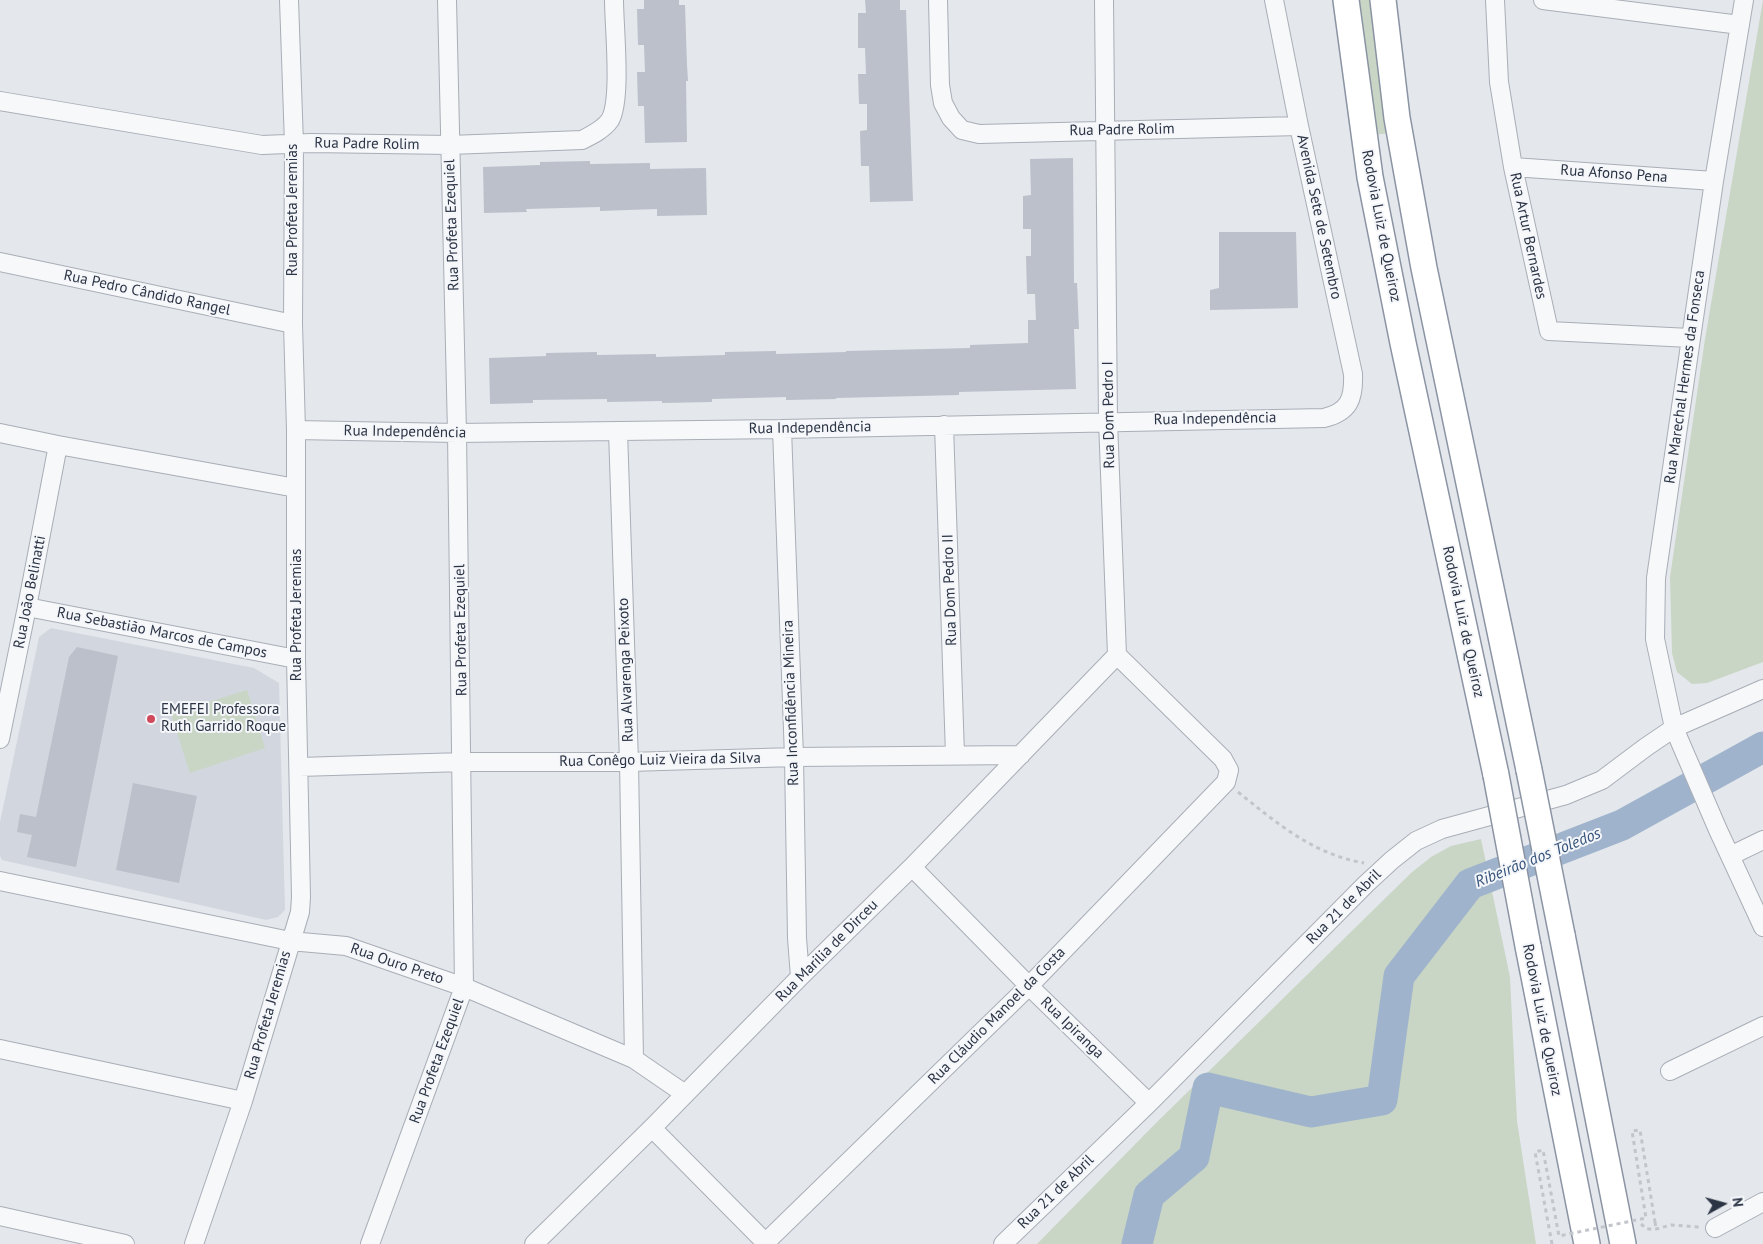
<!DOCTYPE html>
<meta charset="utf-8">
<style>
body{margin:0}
#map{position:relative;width:1763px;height:1244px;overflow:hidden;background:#e4e7ec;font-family:"PT Sans",sans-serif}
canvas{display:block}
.north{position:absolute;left:1698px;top:1179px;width:50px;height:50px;-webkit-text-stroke:4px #f4f6f9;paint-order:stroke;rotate:83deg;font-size:14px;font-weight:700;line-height:20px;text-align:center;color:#2b3445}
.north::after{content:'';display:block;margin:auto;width:18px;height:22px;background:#2b3445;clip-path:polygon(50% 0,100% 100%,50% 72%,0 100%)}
</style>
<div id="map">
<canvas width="1763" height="1244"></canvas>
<div class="north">N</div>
</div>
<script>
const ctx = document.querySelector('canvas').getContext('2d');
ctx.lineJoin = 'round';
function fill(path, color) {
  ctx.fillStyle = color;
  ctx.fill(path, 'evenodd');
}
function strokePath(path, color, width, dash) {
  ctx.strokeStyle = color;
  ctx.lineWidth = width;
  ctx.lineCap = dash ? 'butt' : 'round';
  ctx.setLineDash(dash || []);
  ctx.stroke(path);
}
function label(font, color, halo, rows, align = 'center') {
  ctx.font = font + ' "PT Sans",sans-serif';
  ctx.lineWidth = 4;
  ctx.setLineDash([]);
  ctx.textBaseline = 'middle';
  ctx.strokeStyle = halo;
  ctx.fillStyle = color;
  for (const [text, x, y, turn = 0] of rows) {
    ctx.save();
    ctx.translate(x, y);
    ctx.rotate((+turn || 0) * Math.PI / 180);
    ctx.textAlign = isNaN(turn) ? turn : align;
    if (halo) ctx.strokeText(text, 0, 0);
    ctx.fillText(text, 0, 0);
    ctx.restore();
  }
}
fill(new Path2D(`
 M51 628 254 668 279 683 285 910 278 917 266 920 2 860 0 856V822L39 637Z`), '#d2d6de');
fill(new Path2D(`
 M1357 0H1374L1389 133 1374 135Z
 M1763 0V662L1707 683 1692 684 1677 672 1672 653 1670 577 1705 339Z
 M247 690 265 748 190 773 171 714Z
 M1481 839 1510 977 1517 1121 1536 1244H1037L1157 1122 1411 873 1431 857 1451 846Z`), '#c9d6c5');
strokePath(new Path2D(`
 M1137 1244 1149 1195 1194 1157 1208 1088 1311 1112 1382 1100 1399 976 1470 884 1622 825 1763 747`), '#9fb4cc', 31);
fill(new Path2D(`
 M644 0H679V5H685L687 65 688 81H686L687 142 645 143 644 106H638L637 72H645L644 45H638L637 9H644Z
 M865 0H900V10H906L913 201 870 202 869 166H861L860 131 867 130V104H859L858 74H866L865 48H858V13H866Z
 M1073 158 1074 283H1077L1079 329H1074L1076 389 959 392V395L836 398V399L786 400V397L712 399V402L662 403V401L607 402V399L533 400V403L490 404 489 358 546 356V353L597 352V355L656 354V357L725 355V352L776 351V354L846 352V351L970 348V345L1028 343V320H1036L1035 294H1027L1026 256H1031V229H1023V196L1031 195 1030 159Z
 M590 161V164L650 163V169L706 168 707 215 657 216V209L600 211V207L526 209 527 212 484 213 483 167 540 165V162Z
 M1219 232H1296L1298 308 1210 310V290L1219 288Z
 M77 647 118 656 76 867 27 857 32 835 17 832 20 814 36 817 69 657Z
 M133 783 197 796 179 883 116 870Z`), '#bbc0ca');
const minor = new Path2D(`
 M938 0 940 85 943 103 951 118 962 130 979 134 1299 126
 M1495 0 1499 82 1513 167 1549 331 1690 338
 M1543 0 1740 25
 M1744 0 1714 181 1656 578 1655 639 1674 728 1718 830 1763 927
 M0 101 262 145 311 143 450 145 582 140C592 135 604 129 610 120 622 100 614 26 614 0
 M1513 167 1714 181
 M0 262 293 324
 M944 425 955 755
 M782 429 794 757 797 938 800 977
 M296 430 457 433 782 429 1324 418C1349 412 1354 399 1353 374L1299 126 1274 0
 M618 431 629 762 634 1059
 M0 433 58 445 296 488
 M27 607 296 659
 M0 739 27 607 58 445
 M299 767 463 762H629L794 757 1021 755
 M1730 856 1763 840
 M912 867 1029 986 1149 1103
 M0 881 290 941 346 946 464 987 634 1059 685 1094
 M0 1049 243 1101
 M1670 1071 1763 1026
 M652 1128 767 1244
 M0 1216 125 1244
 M1715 1228 1763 1202
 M194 1244 243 1101 300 912 301 897 296 659V430L293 324 294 144 289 0
 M370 1244 464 987 457 433 447 0
 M534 1244 652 1128 800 977 912 867 1117 655
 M764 1244 1029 986 1226 782 1229 770 1223 759 1117 655 1108 421 1104 0
 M1003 1244 1149 1103 1366 884 1392 860 1416 841 1442 829 1566 795 1602 780 1646 747 1674 728 1763 689`);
const highway = new Path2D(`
 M1346 0 1370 177 1403 343 1496 775
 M1383 0 1397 118 1424 268 1529 770
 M1562 935 1623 1244
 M1528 946 1587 1244`);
strokePath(minor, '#a9aeb7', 20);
strokePath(highway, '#8b94a3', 28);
strokePath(new Path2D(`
 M1238 792C1278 824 1313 854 1364 863
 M1655 1222 1656 1229
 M1641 1224 1647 1229H1656L1671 1225 1699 1227`), '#c2c5cb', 3, [4, 4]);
strokePath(minor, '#f7f8fa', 18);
strokePath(highway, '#fff', 25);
const highwayBridge = new Path2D(`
 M1529 770 1562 935
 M1496 775 1528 946`);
strokePath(highwayBridge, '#8b94a3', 28, []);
strokePath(new Path2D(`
 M1552 1244 1535 1152 1543 1150 1559 1236 1646 1218 1632 1131 1640 1130 1655 1222`), '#c2c5cb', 3, [4, 4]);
strokePath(highwayBridge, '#fff', 25);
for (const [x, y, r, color] of [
 [151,719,5,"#d1495b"]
]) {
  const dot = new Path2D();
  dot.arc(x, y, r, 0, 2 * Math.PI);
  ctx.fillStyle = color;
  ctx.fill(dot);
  strokePath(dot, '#f4f6f9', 2);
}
label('15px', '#2b3445', '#f4f6f9', [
 ["Rua Padre Rolim",1122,130,-1],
 ["Rua Padre Rolim",367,144,1],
 ["Rua Afonso Pena",1614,174,4],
 ["Rua Profeta Jeremias",293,210,-90],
 ["Avenida Sete de Setembro",1319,217,78],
 ["Rua Profeta Ezequiel",452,225,-92],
 ["Rodovia Luiz de Queiroz",1381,226,79],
 ["Rua Artur Bernardes",1528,236,78],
 ["Rua Pedro Cândido Rangel",147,293,12],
 ["Rua Marechal Hermes da Fonseca",1685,377,-82],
 ["Rua Dom Pedro I",1109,415,-91],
 ["Rua Independência",1215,419,-1],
 ["Rua Independência",810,428,-1],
 ["Rua Independência",405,432,1],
 ["Rua Dom Pedro II",950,590,-92],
 ["Rua João Belinatti",30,592,-79],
 ["Rua Profeta Jeremias",297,615,-90],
 ["Rodovia Luiz de Queiroz",1463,622,78],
 ["Rua Profeta Ezequiel",461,630,-91],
 ["Rua Sebastião Marcos de Campos",162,633,11],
 ["Rua Alvarenga Peixoto",626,670,-92],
 ["Rua Inconfidência Mineira",791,703,-92],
 ["Rua Conêgo Luiz Vieira da Silva",660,760,-1],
 ["Rua 21 de Abril",1344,907,-45],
 ["Rua Marilia de Dirceu",827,951,-45],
 ["Rua Ouro Preto",397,964,19],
 ["Rua Profeta Jeremias",268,1015,-74],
 ["Rua Cláudio Manoel da Costa",997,1016,-45],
 ["Rodovia Luiz de Queiroz",1542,1020,79],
 ["Rua Ipiranga",1072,1028,44],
 ["Rua Profeta Ezequiel",437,1061,-70],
 ["Rua 21 de Abril",1056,1192,-44]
]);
label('15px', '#2b3445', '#f4f6f9', [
 ["EMEFEI Professora",161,710],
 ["Ruth Garrido Roque",161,727]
], 'left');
label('italic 16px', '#34527a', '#f4f6f9', [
 ["Ribeirão dos Toledos",1538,858,-22]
]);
</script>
